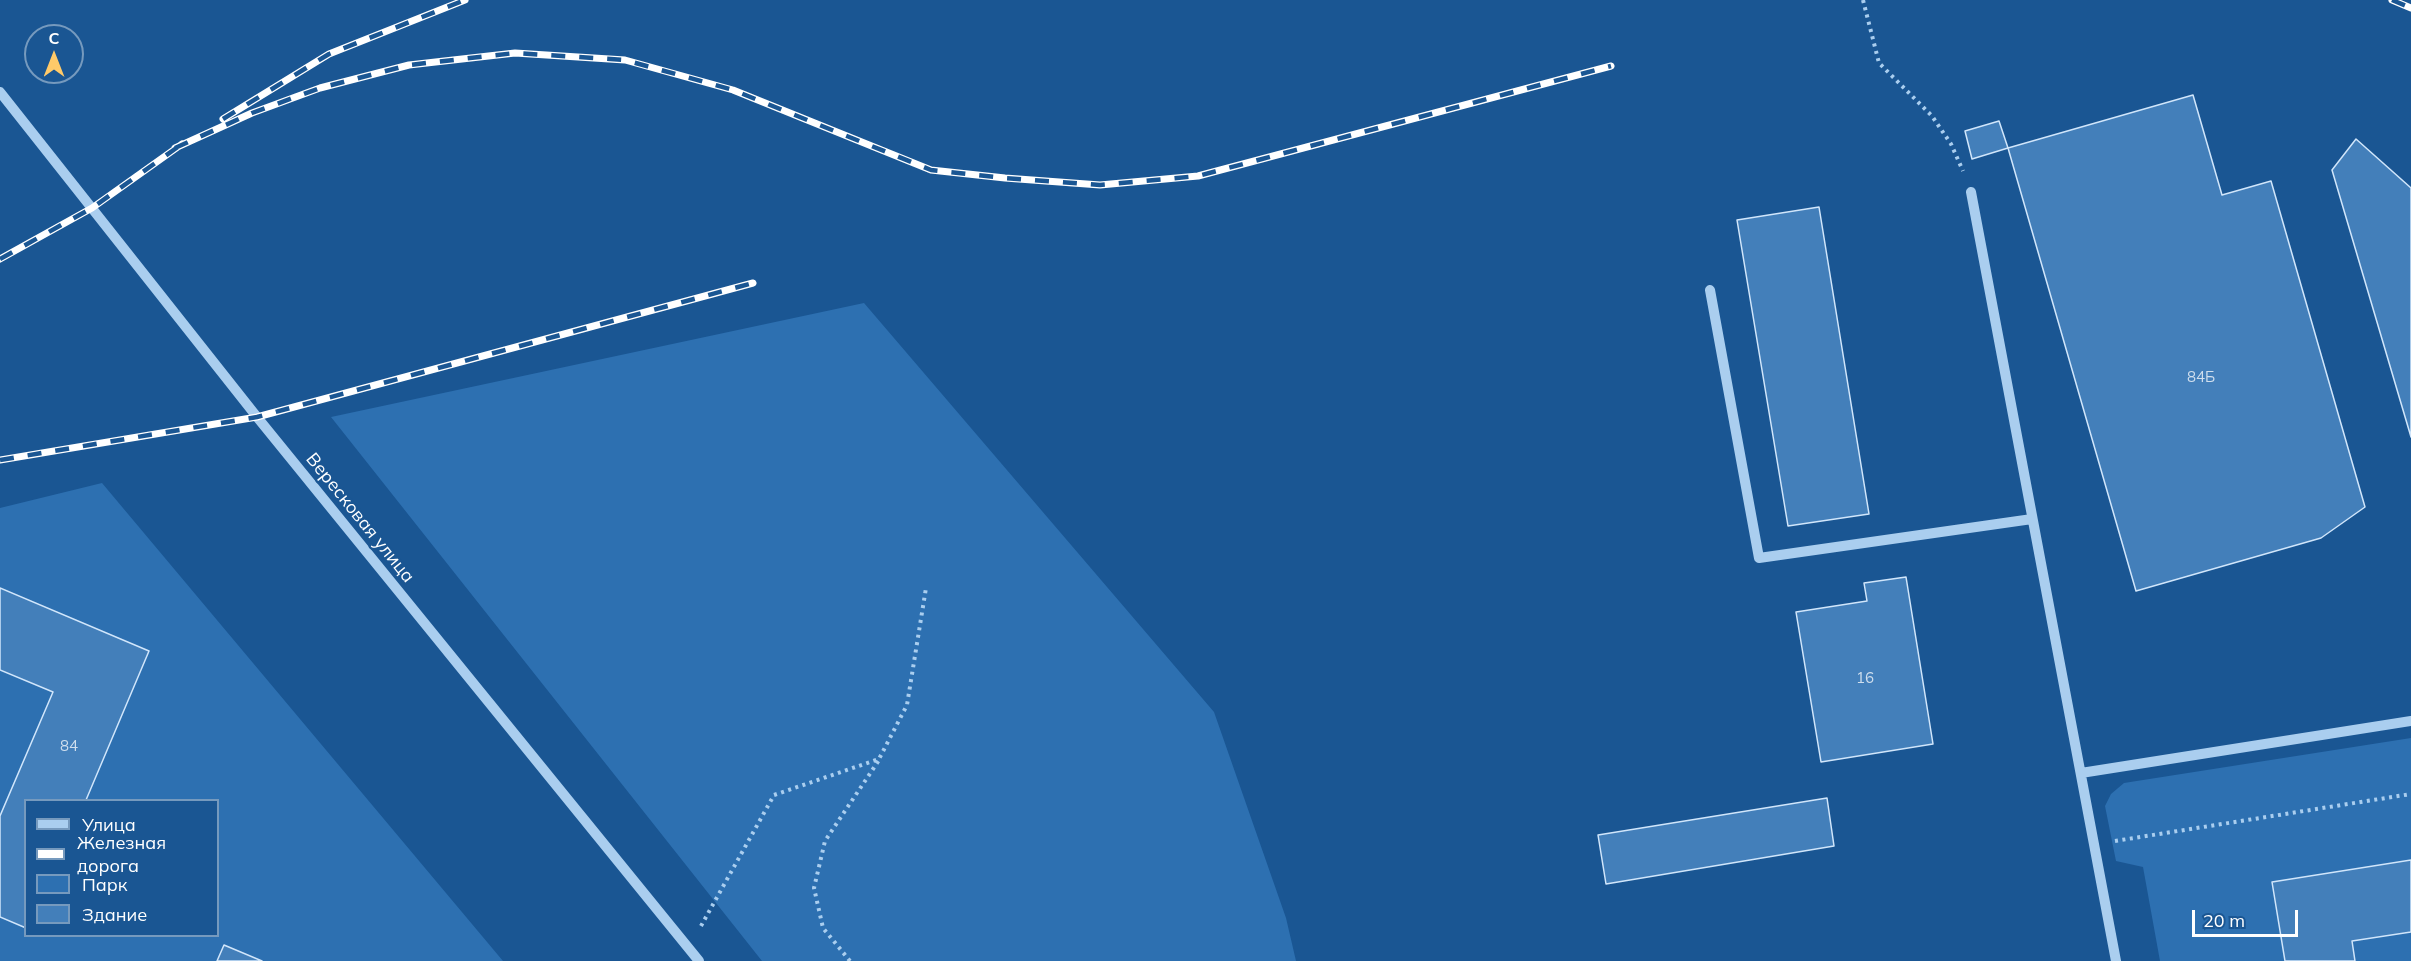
<!DOCTYPE html>
<meta charset="utf-8">
<style>
body{margin:0}
#map{position:relative;width:2411px;height:961px;overflow:hidden;background:#1a5693;font-family:Mulish,sans-serif}
canvas{display:block}
.legend{position:absolute;left:24px;top:799px;width:195px;height:138px;box-sizing:border-box;background:#1a5693;border:2px solid #769abe;margin:0;padding:8px 10px;list-style:none;font-size:18px;color:#fff}
.legend li{display:flex;align-items:center;gap:12px;height:30px}
.legend b{width:30px;border:2px solid #769abe}
.north{position:absolute;left:24px;top:24px;width:60px;height:60px;box-sizing:border-box;background:#1a5693;border:2px solid #769abe;border-radius:50%;rotate:0deg;font-size:16px;font-weight:700;line-height:24px;text-align:center;color:#fff}
.north::after{content:'';display:block;margin:auto;width:21px;height:27px;background:#ffca69;clip-path:polygon(50% 0,100% 100%,50% 72%,0 100%)}
.scale{position:absolute;left:2192px;top:910px;width:106px;height:27px;box-sizing:border-box;border:3px solid #fff;border-top:0;padding-left:8px;font-size:18px;line-height:21px;white-space:nowrap;color:#fff;-webkit-text-stroke:4px #1a5693;paint-order:stroke}
</style>
<div id="map">
<canvas width="2411" height="961"></canvas>
<ul class="legend">
<li><b style="height:8px;background:#aaceef"></b>Улица</li>
<li><b style="height:8px;background:#fff"></b>Железная дорога</li>
<li><b style="height:16px;background:#2d70b1"></b>Парк</li>
<li><b style="height:16px;background:#437fba"></b>Здание</li>
</ul>
<div class="north">С</div>
<div class="scale">20 m</div>
</div>
<script>
const ctx = document.querySelector('canvas').getContext('2d');
ctx.lineJoin = 'round';
function fill(path, color) {
  ctx.fillStyle = color;
  ctx.fill(path, 'evenodd');
}
function strokePath(path, color, width, dash) {
  ctx.strokeStyle = color;
  ctx.lineWidth = width;
  ctx.lineCap = dash ? 'butt' : 'round';
  ctx.setLineDash(dash || []);
  ctx.stroke(path);
}
function label(font, color, halo, rows, align = 'center') {
  ctx.font = font + ' Mulish,sans-serif';
  ctx.lineWidth = 4.5;
  ctx.setLineDash([]);
  ctx.textBaseline = 'middle';
  ctx.strokeStyle = halo;
  ctx.fillStyle = color;
  for (const [text, x, y, turn = 0] of rows) {
    ctx.save();
    ctx.translate(x, y);
    ctx.rotate((+turn || 0) * Math.PI / 180);
    ctx.textAlign = isNaN(turn) ? turn : align;
    if (halo) ctx.strokeText(text, 0, 0);
    ctx.fillText(text, 0, 0);
    ctx.restore();
  }
}
fill(new Path2D(`
 M864 303 1214 712 1286 918 1296 961H762L331 417Z
 M102 483 503 961H0V508ZM26 800H218V936H26Z
 M2411 738V961H2160L2143 867 2116 861 2105 806 2111 794 2124 783Z`), '#2d70b1');
const building = new Path2D(`
 M2193 95 2222 195 2271 181 2365 507 2321 538 2136 591 2008 148Z
 M1999 121 2008 148 1972 159 1965 131Z
 M2356 139 2411 188V437L2332 170Z
 M1819 207 1869 514 1788 526 1737 220Z
 M1906 577 1933 744 1821 762 1796 612 1867 601 1864 583Z
 M0 588 149 651 86 800H26V928L0 917V816L53 692 0 670Z
 M1827 798 1834 846 1606 884 1598 835Z
 M2411 860V932L2352 941 2355 961H2285L2272 882Z
 M224 945 262 961H217Z`);
fill(building, '#437fba');
strokePath(building, '#d1e6fb', 1.5);
strokePath(new Path2D(`
 M1863 0 1879 63 1932 116 1951 144 1963 171
 M2115 841 2411 794
 M701 926 774 795 879 759 907 705 926 588
 M850 961 823 928 814 888 825 841 879 760`), '#aaceef', 4, [3, 4.5]);
strokePath(new Path2D(`
 M0 92 257 417 699 961
 M1971 192 2116 961
 M1710 290 1759 558 2032 519
 M2081 773 2411 721`), '#aaceef', 10);
const rail = new Path2D(`
 M2392 0 2411 8
 M223 119 329 54 465 0
 M175 148 252 113 320 88 409 65 515 53 625 60 733 90 931 170 1005 178 1100 185 1198 176 1611 66
 M0 259 92 208 182 144
 M0 460 257 417 753 283`);
strokePath(rail, '#fff', 7);
strokePath(rail, '#1a5693', 4.5, [14]);
label('15px', '#d0dfee', null, [
 ["84Б",2201,377],
 ["16",1865,678],
 ["84",69,746]
]);
label('18px', '#fff', '#1a5693', [
 ["Вересковая улица",360,518,51]
]);
</script>
